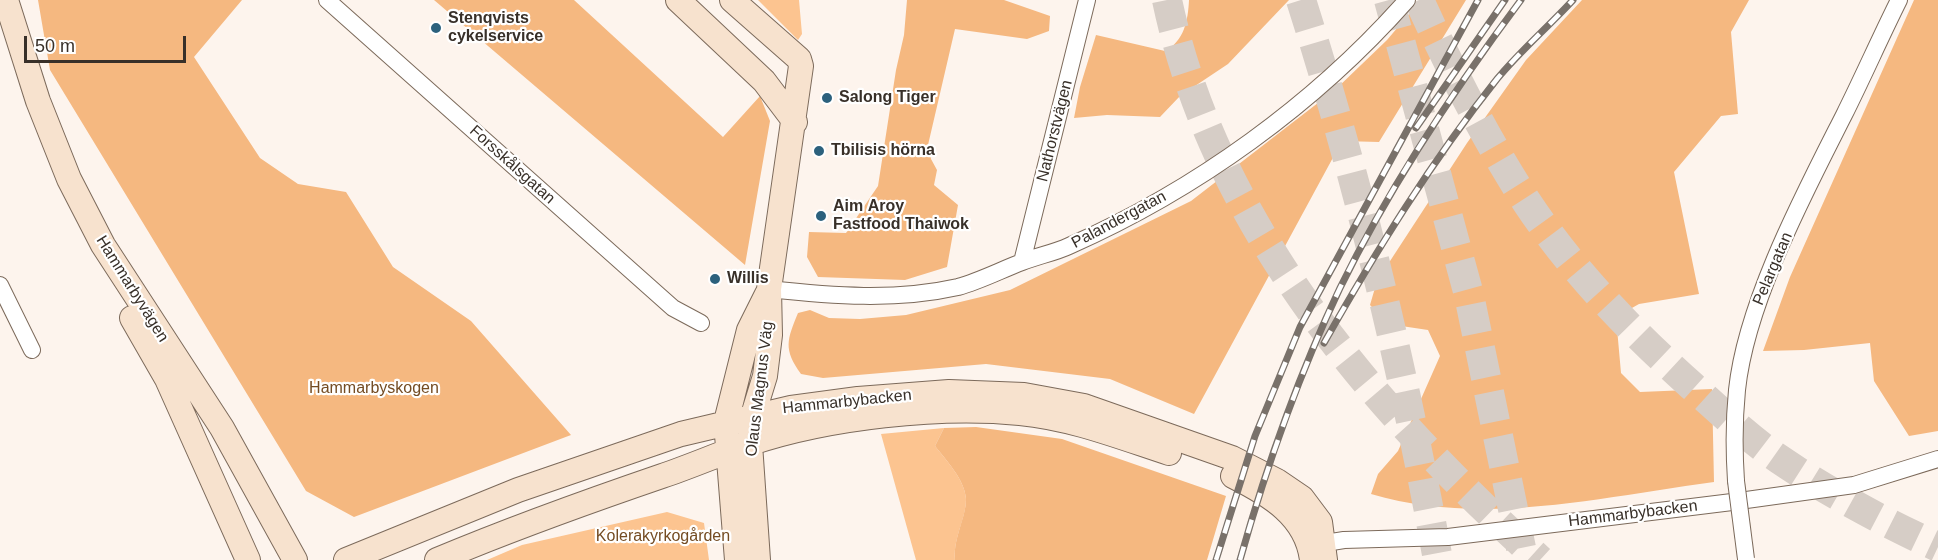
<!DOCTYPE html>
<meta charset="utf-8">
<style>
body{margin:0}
#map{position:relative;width:1938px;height:560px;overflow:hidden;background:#fdf4ed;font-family:Helvetica,sans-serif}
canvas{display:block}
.scale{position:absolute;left:24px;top:36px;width:162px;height:27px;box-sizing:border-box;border:3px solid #383029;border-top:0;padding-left:8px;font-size:18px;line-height:21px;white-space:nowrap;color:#383029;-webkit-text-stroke:4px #fff;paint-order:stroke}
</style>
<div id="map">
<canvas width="1938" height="560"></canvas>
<div class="scale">50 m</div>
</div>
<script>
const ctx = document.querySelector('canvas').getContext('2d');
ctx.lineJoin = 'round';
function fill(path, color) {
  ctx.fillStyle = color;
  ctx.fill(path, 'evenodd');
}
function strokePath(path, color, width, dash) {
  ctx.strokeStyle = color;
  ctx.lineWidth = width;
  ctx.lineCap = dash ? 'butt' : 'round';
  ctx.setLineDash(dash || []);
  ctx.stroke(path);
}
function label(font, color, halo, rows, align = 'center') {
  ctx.font = font + ' Helvetica,sans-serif';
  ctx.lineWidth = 4.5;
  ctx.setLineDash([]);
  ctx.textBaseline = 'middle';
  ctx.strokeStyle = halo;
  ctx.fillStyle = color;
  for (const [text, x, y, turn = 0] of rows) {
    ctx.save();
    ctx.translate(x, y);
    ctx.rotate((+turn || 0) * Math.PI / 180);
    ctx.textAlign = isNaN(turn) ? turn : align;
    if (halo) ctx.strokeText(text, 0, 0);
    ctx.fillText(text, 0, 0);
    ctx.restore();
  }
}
fill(new Path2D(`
 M758 0H799L802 34 798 40Z
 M944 428 935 446C946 460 965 480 966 499 966 519 953 538 955 560H916L881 434Z
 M667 512 704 523 709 560H487L522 545Z`), '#fcc490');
fill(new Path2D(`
 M38 0H242L194 57 260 158 298 184 346 192 393 267 471 321 571 435 354 517 306 491 50 70Z
 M434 0H574L723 137 760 96 770 121 745 265Z
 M907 0H1004L1050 16 1049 31 1027 39 955 29 928 145 931 159 937 170 934 185 958 205 947 267 905 280 818 277 807 257 809 232 846 233 878 186 896 70 904 35Z
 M1189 0H1289L1228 64 1180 96 1160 117 1107 115 1074 118 1080 87 1096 35 1165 51C1184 41 1188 21 1189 0Z
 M1421 0H1466L1379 142 1342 141 1194 414 1110 379 986 364 823 378 801 374C783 349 787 340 798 313L810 310 829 318 860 319 906 315 1010 290 1191 201 1336 89 1387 40Z
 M1582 0H1749L1731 32 1738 114 1721 116 1674 172 1699 294 1639 304 1616 317 1621 373 1640 392 1712 389 1714 482C1601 497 1483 527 1371 494L1378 474 1398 451 1440 356 1428 330 1388 324 1370 305 1377 281 1467 143 1526 60Z
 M1914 0H1938V431L1909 436 1874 381 1870 343 1804 350 1763 351 1790 277Z
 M976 427 1062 439 1226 496 1207 560H955C953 538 966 518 966 499 965 480 946 460 935 446L944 428Z`), '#f5b880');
strokePath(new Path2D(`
 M1167 0C1214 224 1374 410 1540 560
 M1301 0C1359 183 1404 371 1438 560
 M1389 0 1469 295 1521 548
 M1419 0C1451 70 1486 140 1528 204 1574 273 1631 331 1692 386 1720 411 1748 438 1779 459 1829 493 1884 522 1938 547`), '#d6cdc6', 30, [30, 15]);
const street = new Path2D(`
 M327 0 673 308 701 323
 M1022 262 1087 0
 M0 285 32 350
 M769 289C832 296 896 301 958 287 980 281 1001 270 1022 262 1037 256 1054 253 1069 246 1196 190 1315 104 1407 0
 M1736 481C1734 451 1734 420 1737 390 1746 303 1804 194 1844 115 1863 77 1880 38 1899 0
 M1313 545 1344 540 1448 537 1732 502 1854 485 1938 459`);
const secondary = new Path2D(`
 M6 0 38 101 69 179 103 245 222 428 295 560
 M678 0 764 81 795 122
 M732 0 799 59 801 66 769 289 770 335 765 376 753 415 750 444 758 560
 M132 318 167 379 248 560
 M1233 476C1269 494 1307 516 1312 560
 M346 560 518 490 681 434 791 408 858 399 949 392 1024 395 1084 406 1232 458 1277 481 1302 498 1320 522 1325 560
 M437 560C511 529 586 502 662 476 692 466 721 453 751 443 829 417 939 405 1020 413 1072 418 1120 437 1169 453
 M737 560 726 422 749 330 767 294`);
strokePath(street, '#7c6a5b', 18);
strokePath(secondary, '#7c6a5b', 26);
strokePath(street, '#fff', 16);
strokePath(secondary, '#f7e2ce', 24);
const rail = new Path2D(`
 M1416 128 1505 0
 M1324 343C1376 251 1431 162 1497 79 1520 51 1548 27 1573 0
 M1216 560 1255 436 1300 327 1478 0
 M1240 560C1265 471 1300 372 1340 288 1390 186 1453 91 1521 0`);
strokePath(rail, '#79716a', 7);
strokePath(rail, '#fff', 4.5, [14]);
const streetBridge = new Path2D(`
 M1736 481 1746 559`);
strokePath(streetBridge, '#7c6a5b', 18, []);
strokePath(streetBridge, '#fff', 16);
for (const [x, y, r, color] of [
 [436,28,6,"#2c617d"],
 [827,98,6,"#2c617d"],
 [819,151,6,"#2c617d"],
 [821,216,6,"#2c617d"],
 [715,279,6,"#2c617d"]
]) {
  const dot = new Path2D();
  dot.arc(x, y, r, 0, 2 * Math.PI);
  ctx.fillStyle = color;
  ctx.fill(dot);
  strokePath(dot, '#fff', 2);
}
label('bold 16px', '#383029', '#fff', [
 ["Stenqvists",448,19],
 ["cykelservice",448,37],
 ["Salong Tiger",839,98],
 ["Tbilisis hörna",831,151],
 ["Aim Aroy",833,207],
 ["Fastfood Thaiwok",833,225],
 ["Willis",727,279]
], 'left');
label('16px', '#383029', '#fff', [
 ["Nathorstvägen",1055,131,-76],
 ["Forsskålsgatan",512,165,42],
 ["Palandergatan",1119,220,-28],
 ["Pelargatan",1773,269,-67],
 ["Hammarbyvägen",132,289,58],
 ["Olaus Magnus Väg",760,389,-83],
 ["Hammarbybacken",847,402,-6],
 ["Hammarbybacken",1633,514,-7]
]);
label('16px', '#744c23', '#fff', [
 ["Hammarbyskogen",374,389],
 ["Kolerakyrkogården",663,537]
]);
</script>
